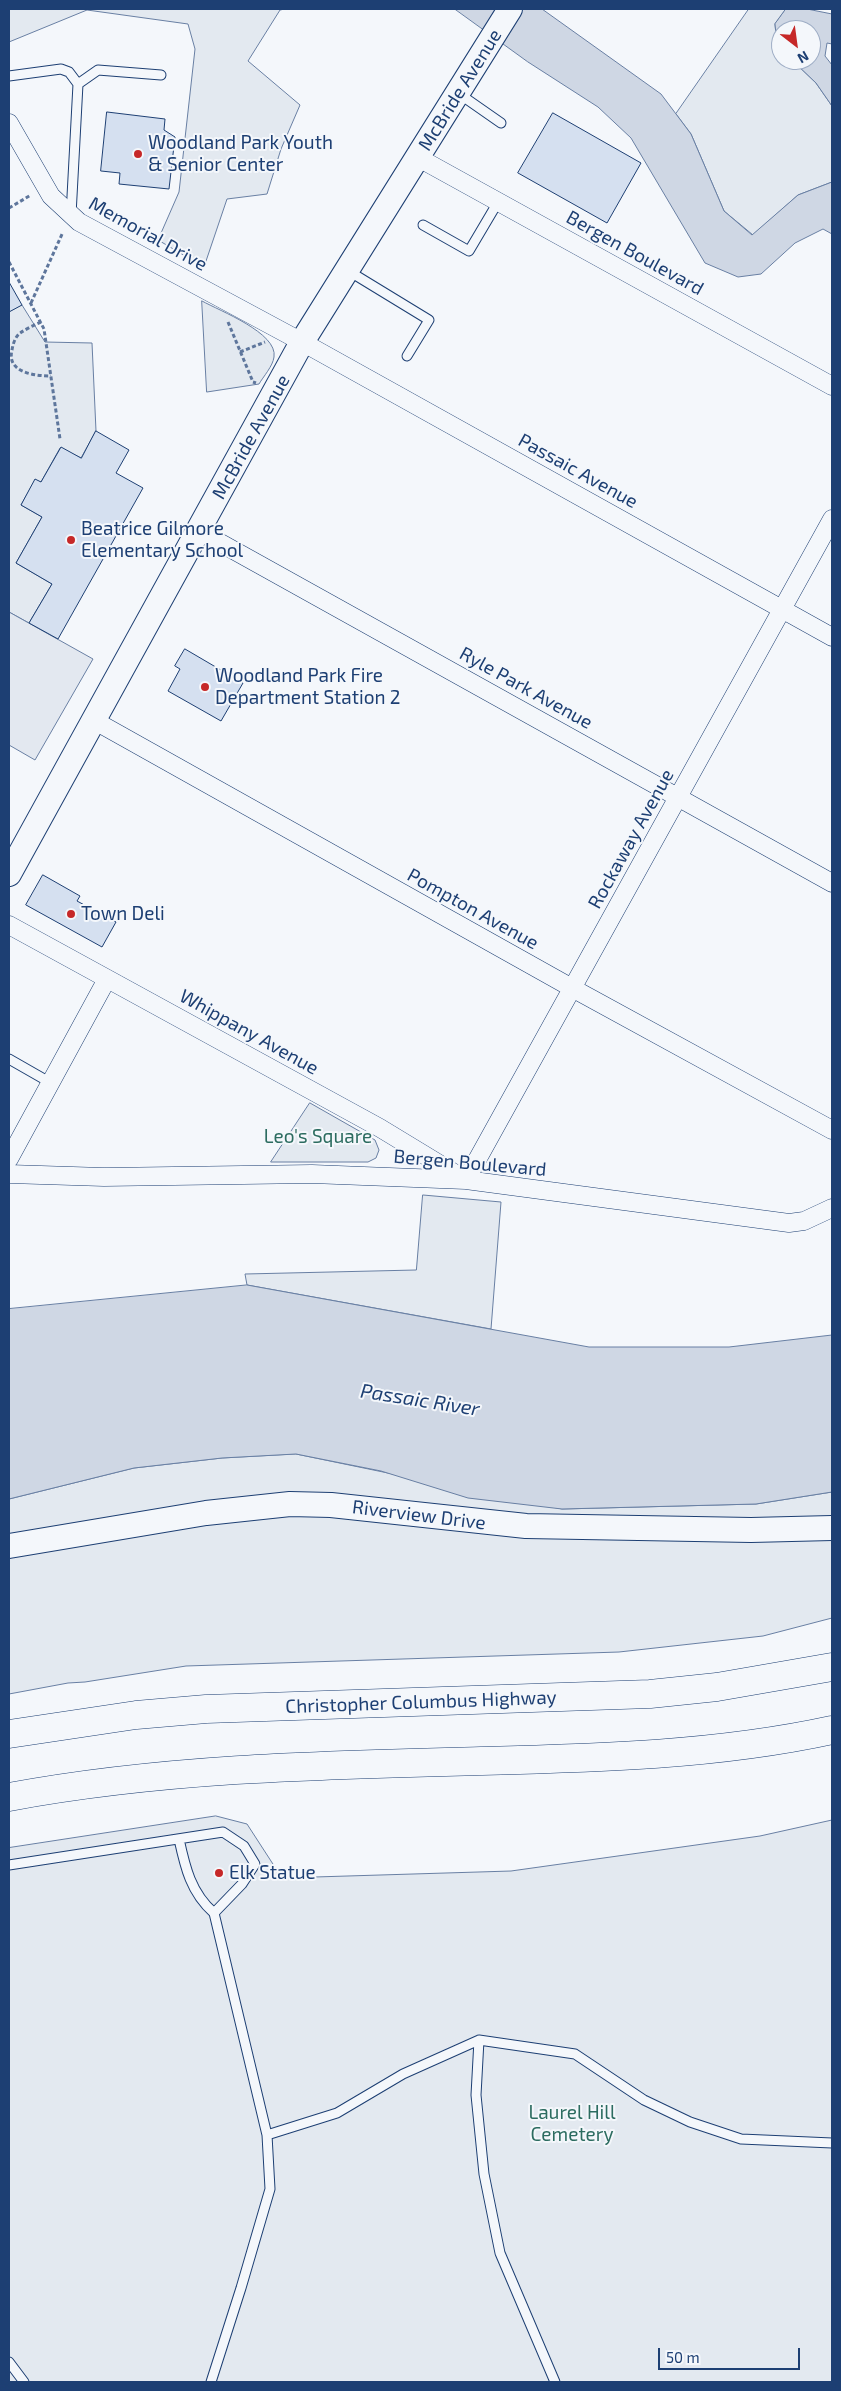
<!DOCTYPE html>
<style>
body{margin:0}
#map{position:relative;width:841px;height:2391px;overflow:hidden;background:#f4f7fb;font-family:"Exo 2",sans-serif}
canvas{display:block}
.frame{position:absolute;inset:0;border:10px solid #1d3f73;pointer-events:none}
.north{position:absolute;left:771px;top:20px;width:50px;height:50px;box-sizing:border-box;background:#f4f7fb;border:1px solid #9eadc5;border-radius:50%;rotate:150deg;font-size:14px;font-weight:700;line-height:20px;text-align:center;color:#1d3f73}
.north::after{content:'';display:block;margin:auto;width:18px;height:22px;background:#c62828;clip-path:polygon(50% 0,100% 100%,50% 72%,0 100%)}
.scale{position:absolute;left:658px;top:2348px;width:142px;height:22px;box-sizing:border-box;border:2px solid #1d3f73;border-top:0;padding-left:6px;font-size:15px;line-height:18px;white-space:nowrap;color:#1d3f73;-webkit-text-stroke:4px #f4f7fb;paint-order:stroke}
</style>
<div id="map">
<canvas width="841" height="2391"></canvas>
<div class="frame"></div>
<div class="north">N</div>
<div class="scale">50 m</div>
</div>
<script>
const ctx = document.querySelector('canvas').getContext('2d');
ctx.lineJoin = 'round';
function fill(path, color) {
  ctx.fillStyle = color;
  ctx.fill(path, 'evenodd');
}
function strokePath(path, color, width, dash) {
  ctx.strokeStyle = color;
  ctx.lineWidth = width;
  ctx.lineCap = dash ? 'butt' : 'round';
  ctx.setLineDash(dash || []);
  ctx.stroke(path);
}
function label(font, color, halo, rows, align = 'center') {
  ctx.font = font + ' "Exo 2",sans-serif';
  ctx.lineWidth = 4;
  ctx.setLineDash([]);
  ctx.textBaseline = 'middle';
  ctx.strokeStyle = halo;
  ctx.fillStyle = color;
  for (const [text, x, y, turn = 0] of rows) {
    ctx.save();
    ctx.translate(x, y);
    ctx.rotate((+turn || 0) * Math.PI / 180);
    ctx.textAlign = isNaN(turn) ? turn : align;
    if (halo) ctx.strokeText(text, 0, 0);
    ctx.fillText(text, 0, 0);
    ctx.restore();
  }
}
const green = new Path2D(`
 M9 9H285L280 10 248 61 300 105 281 149 267 194 227 199 204 267 158 240 179 192 195 49 188 24 87 10 9 42Z
 M749 9H786L775 24 777 45 781 49V60H792L816 83 832 106V182L798 195 753 235 724 211 691 134 676 114Z
 M202 301C220 311 278 333 274 357 273 366 263 377 259 384L207 392Z
 M22 305 45 342 92 343 96 431 81 458 60 448 41 482 35 480 21 505 42 517 16 563 52 584 29 623 9 612V312Z
 M310 1103 375 1140 379 1150 376 1158 368 1162H271Z
 M423 1195 501 1202 491 1329 247 1285 245 1274 416 1270Z
 M296 1454 562 1509 756 1504 832 1492V1618L763 1636 619 1652 186 1666 85 1682 68 1683 9 1694V1499L134 1468 222 1458Z
 M216 1816 247 1824 282 1878 511 1871 760 1836 832 1820V2382H9V1848Z`);
fill(green, '#e3e9f0');
strokePath(green, '#687fa3', 1);
const parking = new Path2D(`
 M9 612 93 659 35 760 9 745Z`);
fill(parking, '#e3e8f0');
strokePath(parking, '#687fa3', 1);
const water = new Path2D(`
 M455 9H542L661 94 691 134 724 211 752 235 798 195 832 182V234L823 229 795 243 761 274 738 277 705 263 631 138 598 107 528 62Z
 M786 9H807L832 14V44L827 43 825 56 832 65V106L816 83 792 60H811V30H781V49L777 45 775 24Z
 M247 1285 589 1347H729L832 1335V1492L756 1504 562 1509 468 1498 381 1471 296 1454 222 1458 134 1468 9 1499V1309Z`);
fill(water, '#cfd7e4');
strokePath(water, '#687fa3', 1);
const building = new Path2D(`
 M107 112 165 119 164 130 175 137 169 189 119 184 120 173 101 171Z
 M553 113 641 163 607 223 518 173Z
 M9 282 22 305 9 312Z
 M96 431 129 450 116 473 143 488 58 639 29 623 52 584 16 563 42 517 21 505 35 479 41 482 61 447 81 458Z
 M185 649 243 683 221 721 168 691 180 669 175 666Z
 M43 875 80 896 77 901 116 922 102 947 26 905Z`);
fill(building, '#d5e0f0');
strokePath(building, '#1d3f73', 1);
const lane = new Path2D(`
 M9 76 61 69 69 72 78 84 71 215
 M78 84 98 70 161 75
 M458 93 501 123
 M423 225 469 251 498 202
 M347 270 429 320 407 356
 M9 1059 51 1083
 M179 1839C185 1867 191 1893 214 1913L267 2135 270 2189 241 2288 211 2382
 M9 1865 223 1832 244 1846 255 1864 242 1884 214 1913
 M479 2040 476 2095 484 2174 500 2253 555 2382
 M267 2135 337 2113 403 2074 479 2040 575 2054 644 2100 690 2122 741 2139 832 2143
 M9 2362 24 2382`);
const street = new Path2D(`
 M9 123 51 196 79 222 302 342 832 637
 M417 157 832 386
 M199 531 832 883
 M95 721 572 988 832 1130
 M9 925 380 1128 464 1179
 M9 1159 107 979
 M9 1174 104 1177 312 1174 466 1180 789 1223 804 1221 832 1208
 M466 1180 832 519`);
const secondary = new Path2D(`
 M9 874 302 342 510 9
 M9 1546 206 1513 290 1504 331 1505 526 1526 751 1530 832 1528`);
const highway = new Path2D(`
 M9 1734 136 1715 206 1709 650 1694 717 1687 832 1667
 M9 1797C165 1768 322 1765 481 1761 598 1758 717 1755 832 1730`);
strokePath(lane, '#1d3f73', 11);
strokePath(street, '#1d3f73', 19);
strokePath(secondary, '#1d3f73', 26);
strokePath(highway, '#1d3f73', 29);
strokePath(new Path2D(`
 M9 208 31 195
 M9 262 44 329 60 439
 M31 303 63 232
 M41 322C34 325 26 329 20 333 15 337 13 344 12 350 6 373 36 376 51 376
 M228 322 253 382 256 383
 M240 352 265 342`), '#5e769c', 3, [4, 2.5]);
strokePath(lane, '#f4f7fb', 9);
strokePath(street, '#f4f7fb', 18);
strokePath(secondary, '#f4f7fb', 24);
strokePath(highway, '#f4f7fb', 28);
for (const [x, y, r, color] of [
 [138,154,5,"#c62828"],
 [71,540,5,"#c62828"],
 [205,687,5,"#c62828"],
 [71,914,5,"#c62828"],
 [219,1873,5,"#c62828"]
]) {
  const dot = new Path2D();
  dot.arc(x, y, r, 0, 2 * Math.PI);
  ctx.fillStyle = color;
  ctx.fill(dot);
  strokePath(dot, '#f4f7fb', 2);
}
label('19px', '#1d3f73', '#f4f7fb', [
 ["McBride Avenue",460,90,-58],
 ["Memorial Drive",148,234,29],
 ["Bergen Boulevard",635,253,29],
 ["McBride Avenue",251,437,-61],
 ["Passaic Avenue",578,471,29],
 ["Ryle Park Avenue",526,688,29],
 ["Rockaway Avenue",631,839,-61],
 ["Pompton Avenue",473,909,29],
 ["Whippany Avenue",249,1032,29],
 ["Bergen Boulevard",470,1163,5],
 ["Riverview Drive",419,1515,7],
 ["Christopher Columbus Highway",421,1702,-2]
]);
label('19px', '#1d3f73', '#f4f7fb', [
 ["Woodland Park Youth",148,143],
 ["& Senior Center",148,165],
 ["Beatrice Gilmore",81,529],
 ["Elementary School",81,551],
 ["Woodland Park Fire",215,676],
 ["Department Station 2",215,698],
 ["Town Deli",81,914],
 ["Elk Statue",229,1873]
], 'left');
label('19px', '#2c6c60', '#f4f7fb', [
 ["Leo's Square",318,1137],
 ["Laurel Hill",572,2113],
 ["Cemetery",572,2135]
]);
label('italic 20px', '#1d3f73', '#f4f7fb', [
 ["Passaic River",420,1400,9]
]);
</script>
